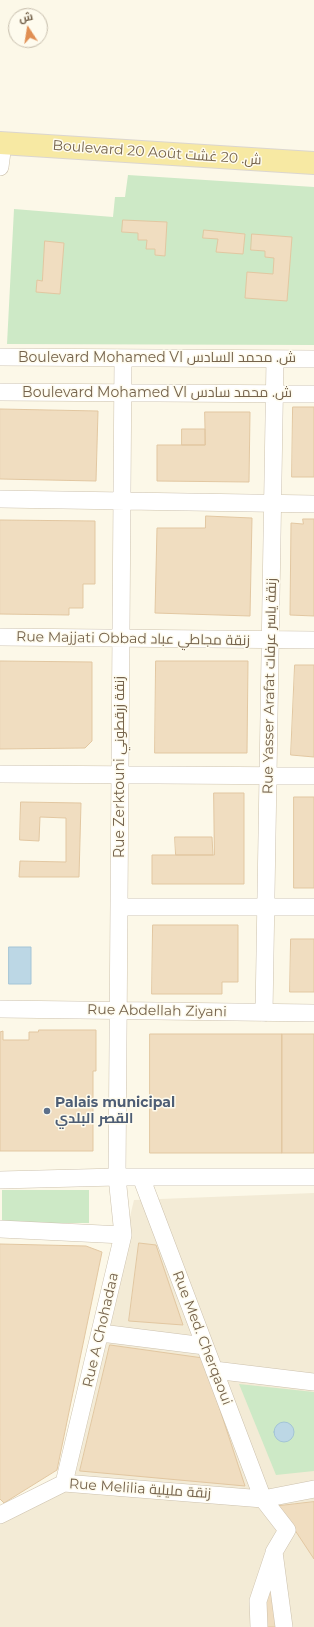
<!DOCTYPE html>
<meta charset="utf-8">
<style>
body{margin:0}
#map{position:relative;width:314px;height:1627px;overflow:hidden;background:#fcf8e8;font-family:Montserrat,Cairo,sans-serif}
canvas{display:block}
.north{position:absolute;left:8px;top:8px;width:40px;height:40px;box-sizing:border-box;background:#fefbee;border:1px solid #c7bead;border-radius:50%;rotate:348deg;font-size:11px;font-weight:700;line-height:16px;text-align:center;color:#75634c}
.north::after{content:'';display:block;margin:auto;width:14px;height:18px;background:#e08e52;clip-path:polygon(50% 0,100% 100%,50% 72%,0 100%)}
</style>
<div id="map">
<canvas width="314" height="1627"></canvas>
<div class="north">ش</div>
</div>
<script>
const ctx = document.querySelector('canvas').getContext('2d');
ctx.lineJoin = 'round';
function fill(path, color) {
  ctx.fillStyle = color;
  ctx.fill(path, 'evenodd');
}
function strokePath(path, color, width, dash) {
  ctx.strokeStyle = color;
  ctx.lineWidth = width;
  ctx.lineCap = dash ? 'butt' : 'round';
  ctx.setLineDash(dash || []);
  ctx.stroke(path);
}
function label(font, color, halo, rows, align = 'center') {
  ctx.font = font + ' Montserrat,Cairo,sans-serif';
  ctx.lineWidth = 3;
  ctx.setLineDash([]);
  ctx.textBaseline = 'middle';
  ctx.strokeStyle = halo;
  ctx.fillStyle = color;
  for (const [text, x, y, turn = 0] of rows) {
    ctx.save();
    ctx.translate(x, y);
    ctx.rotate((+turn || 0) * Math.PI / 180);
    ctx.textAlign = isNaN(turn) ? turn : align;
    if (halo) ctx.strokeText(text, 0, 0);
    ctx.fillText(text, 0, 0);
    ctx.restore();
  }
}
fill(new Path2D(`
 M314 1193V1627H0V1523L63 1492 134 1200Z`), '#f3ebd6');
fill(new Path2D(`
 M128 175 314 187V345L7 344 14 209 113 217 115 197H125Z
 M2 1190H89V1223H2Z
 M239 1384 314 1392V1471L276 1475Z`), '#cde9c6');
const water = new Path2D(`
 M9 947H31V984H9Z
 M274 1432a10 10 0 1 1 20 0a10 10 0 1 1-20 0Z`);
fill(water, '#bcd7e5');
strokePath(water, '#a3c4d6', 1);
const building = new Path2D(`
 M123 220 167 222 165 256 155 255V249H146L147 240H138V233L122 232Z
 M204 230 245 234 243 254 216 252 218 239 203 238Z
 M252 234 292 237 287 301 245 298 247 272 273 274 274 258 265 257V251L251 250Z
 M45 241 64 243 60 294 36 292 37 280 42 281Z
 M293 407H314V477H292Z
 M0 409 98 411 96 481 0 479Z
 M205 412H250L249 482 157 481V445H205Z
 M182 429H205V445H182Z
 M206 516 252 518 250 616 155 613 157 528H205Z
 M303 519H314V616L290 615 291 523 303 524Z
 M0 520 95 521V584H83V608H69V615L0 614Z
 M0 661 92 662V741L85 748 0 749Z
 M156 661H248L247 753H155Z
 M295 665H314V757L291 755Z
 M214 793H244V884H152V855H214Z
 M294 797H314V888H294Z
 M21 802 81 803 79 877H19L20 861 66 862V818L40 817 39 841 20 840Z
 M175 837H212L213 855H176Z
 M153 925H238V982H222V994H152Z
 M291 939H314V992H290Z
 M39 1030H96V1071H93V1151H0V1032L3 1031V1040H29V1032H38Z
 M150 1034H282V1153H150Z
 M282 1034H314V1153H282Z
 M139 1243 156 1245 183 1325 129 1321Z
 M0 1244 86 1246 102 1252 57 1470 4 1503 0 1499Z
 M110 1345 203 1358 245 1486 80 1471Z
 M314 1502V1559L279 1506Z
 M276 1591 279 1627H264L265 1592Z`);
fill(building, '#f0ddc0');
strokePath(building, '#e2c7a1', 1);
const minor = new Path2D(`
 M0 167 3 144
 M0 357 314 359
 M0 392 314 394
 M0 499 314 504
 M0 637 314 640
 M0 774 314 776
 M119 907H314
 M0 1009 314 1013
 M264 1013 275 359
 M141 1177 263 1499 287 1530 274 1552 284 1627
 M0 1180 117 1177H314
 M0 1229 123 1235
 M101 1333 205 1346
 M214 1370 314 1382
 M64 1483 123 1235 117 1177 123 358
 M0 1515 64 1483 263 1499 314 1489
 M259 1627 258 1601 273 1556`);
const major = new Path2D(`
 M0 143 314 163`);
strokePath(minor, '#cdc2ae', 18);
strokePath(major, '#dbd6d0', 24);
strokePath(minor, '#fff', 17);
strokePath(major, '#f7e9a3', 22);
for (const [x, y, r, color] of [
 [47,1111,4,"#5c6f8a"]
]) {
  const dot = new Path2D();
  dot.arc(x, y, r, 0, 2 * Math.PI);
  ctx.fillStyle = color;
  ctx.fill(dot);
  strokePath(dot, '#fefbee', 1.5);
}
label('14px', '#75634c', '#fefbee', [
 ["Boulevard 20 Août ش. 20 غشت",157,153,4],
 ["Boulevard Mohamed VI ش. محمد السادس",157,358],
 ["Boulevard Mohamed VI ش. محمد سادس",157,393],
 ["Rue Majjati Obbad زنقة مجاطي عباد",133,639,1],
 ["Rue Yasser Arafat زنقة ياسر عرفات",270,686,-89],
 ["Rue Zerktouni زنقة زرقطوني",120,767,-90],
 ["Rue Abdellah Ziyani",157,1011,1],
 ["Rue A Chohadaa",101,1330,-77],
 ["Rue Med. Cherqaoui",202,1338,69],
 ["Rue Melilia زنقة مليلية",140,1489,4]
]);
label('bold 14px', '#4e5e75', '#fefbee', [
 ["Palais municipal",55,1103],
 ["القصر البلدي",55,1119]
], 'left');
</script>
